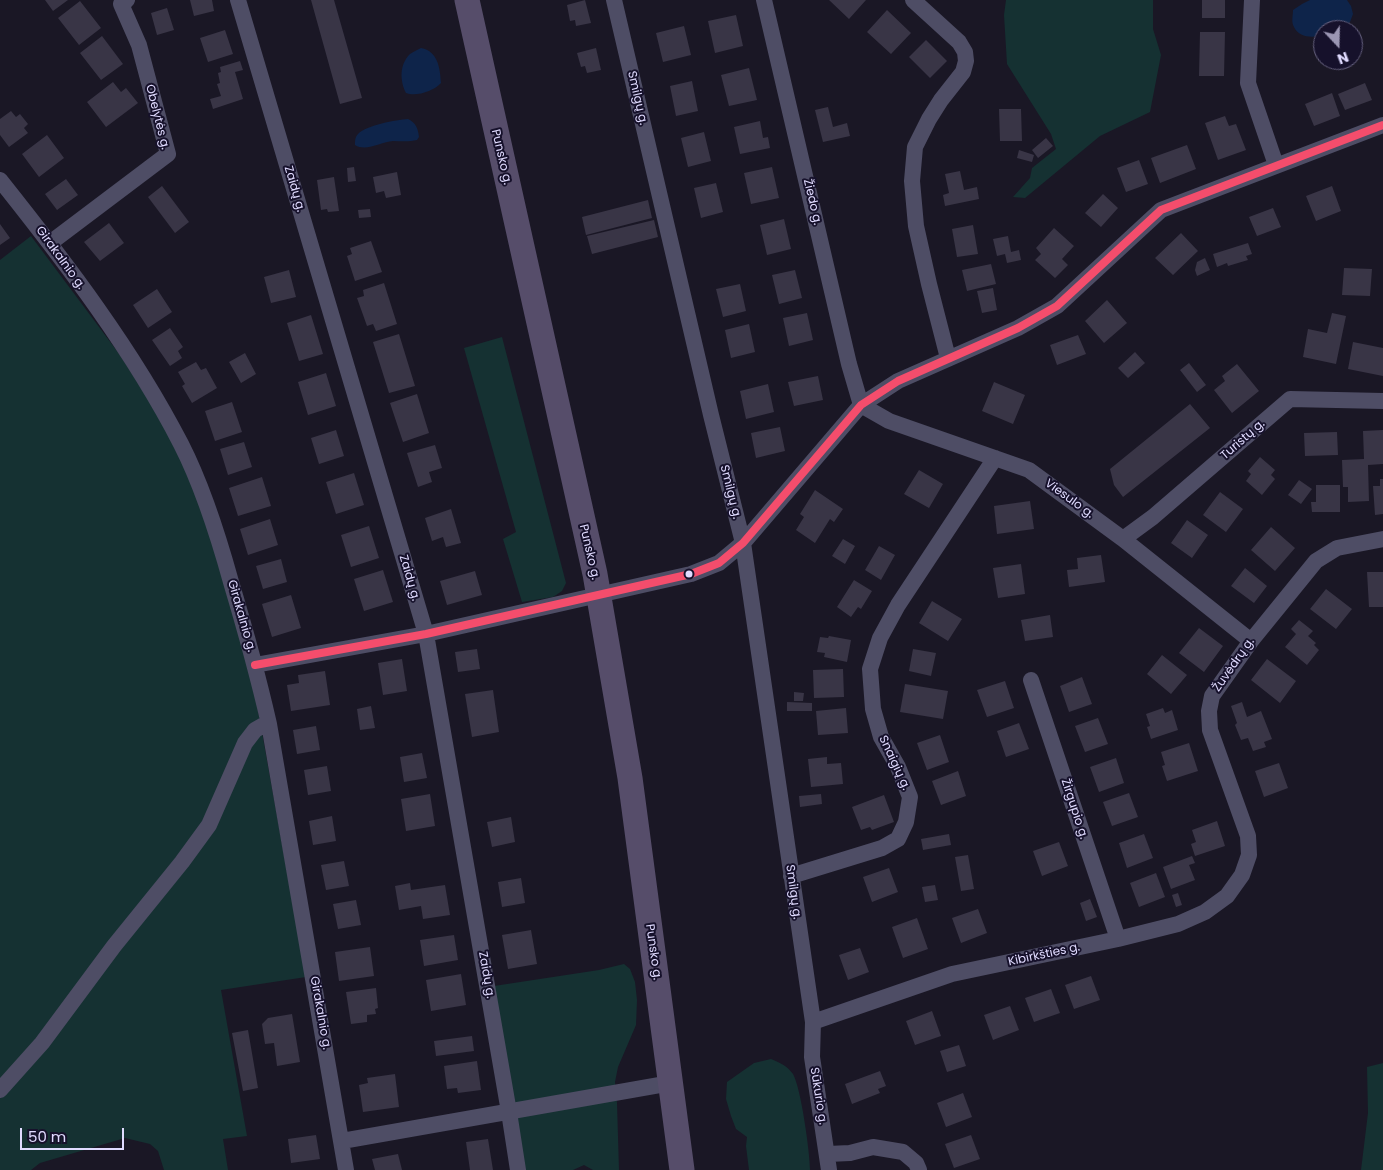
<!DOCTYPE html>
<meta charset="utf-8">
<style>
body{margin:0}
#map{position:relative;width:1383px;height:1170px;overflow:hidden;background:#1a1725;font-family:Poppins,sans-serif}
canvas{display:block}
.north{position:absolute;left:1313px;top:20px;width:50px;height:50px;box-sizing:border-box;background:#16112b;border:1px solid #676280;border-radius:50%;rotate:159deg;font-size:14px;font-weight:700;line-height:20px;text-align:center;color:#e0dbff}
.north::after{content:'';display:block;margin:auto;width:18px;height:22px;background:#9b96b3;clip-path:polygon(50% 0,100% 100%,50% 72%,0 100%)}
.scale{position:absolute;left:20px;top:1128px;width:104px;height:22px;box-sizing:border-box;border:2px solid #e0dbff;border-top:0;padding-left:6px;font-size:15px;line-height:18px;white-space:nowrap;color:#e0dbff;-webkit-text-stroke:4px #16112b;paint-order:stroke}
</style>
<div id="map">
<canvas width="1383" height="1170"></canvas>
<div class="north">N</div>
<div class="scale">50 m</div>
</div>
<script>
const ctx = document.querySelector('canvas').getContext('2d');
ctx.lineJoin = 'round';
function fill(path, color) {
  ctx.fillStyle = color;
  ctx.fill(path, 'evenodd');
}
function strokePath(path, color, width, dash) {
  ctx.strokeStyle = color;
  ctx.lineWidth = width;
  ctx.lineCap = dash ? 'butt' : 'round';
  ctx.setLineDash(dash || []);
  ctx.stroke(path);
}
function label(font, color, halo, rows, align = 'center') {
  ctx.font = font + ' Poppins,sans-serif';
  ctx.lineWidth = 4;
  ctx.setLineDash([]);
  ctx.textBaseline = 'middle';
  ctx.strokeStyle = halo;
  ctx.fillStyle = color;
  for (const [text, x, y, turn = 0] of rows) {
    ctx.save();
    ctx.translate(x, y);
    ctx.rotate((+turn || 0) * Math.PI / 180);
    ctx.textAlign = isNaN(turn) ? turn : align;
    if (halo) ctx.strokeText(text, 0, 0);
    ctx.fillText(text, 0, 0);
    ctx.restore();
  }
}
fill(new Path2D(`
 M1006 0H1153V29L1161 55 1150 112 1100 136 1025 198 1013 197 1030 178 1032 168 1056 149 1051 134 1007 64 1004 15Z
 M31 236 120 355 160 418 190 478 215 542 254 688 306 977 221 990 247 1136 223 1139 228 1170H164L158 1151 150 1144 125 1138 40 1163 31 1170H0V260Z
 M502 337 566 583 562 591 553 597 522 602 503 539 516 532 464 348Z
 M624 964 630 969 635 982 637 1000 636 1025 618 1067 615 1082 617 1103 619 1170H593L584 1165 573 1170H523L494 986 599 970Z
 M771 1059C781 1063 787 1066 793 1074 801 1088 810 1153 810 1170H749L746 1146 747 1137 736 1129 731 1116 726 1099 727 1082 754 1063Z
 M1383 1063V1170H1361L1368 1113 1367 1067Z`), '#153132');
fill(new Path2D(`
 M1310 0H1347L1351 6 1353 14 1350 22 1340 30H1323V35C1313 38 1299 38 1294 27 1291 22 1293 16 1293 10L1302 4Z
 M421 48C438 51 440 68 441 83 434 91 416 97 406 93 400 81 399 65 410 54 413 52 417 50 421 48Z
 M408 119C416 123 418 128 419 137L417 140C409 142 401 141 393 141 381 142 366 152 355 145 355 141 355 137 358 134 367 125 396 120 408 119Z`), '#0e244a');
fill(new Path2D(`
 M45 0H68L53 11Z
 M190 0H212L214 11 194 16Z
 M311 0H334L362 98 340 104Z
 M585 0 591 23 576 26 575 20 570 21 567 5Z
 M829 0H866L849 19Z
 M1202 0H1225V18H1202Z
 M80 1 101 28 79 45 58 18Z
 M167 8 174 30 157 35 151 13Z
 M887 10 911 33 891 54 867 32Z
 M736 15 743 46 715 53 708 21Z
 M684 26 691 55 663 62 656 33Z
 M225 30 233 54 208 62 200 38Z
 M1200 32H1225L1224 76H1199Z
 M102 36 123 64 101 80 80 53Z
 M926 40 947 61 930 78 909 57Z
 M596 48 601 70 587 73 585 66 581 67 577 53Z
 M240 61 243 70 235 72 243 99 213 109 210 99 221 96 217 84 220 83 218 73 221 72 220 67Z
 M749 68 757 100 729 106 721 75Z
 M692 81 698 111 676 116 670 86Z
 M113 82 121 92 126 88 138 103 106 127 87 102Z
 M1365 83 1372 100 1345 110 1338 94Z
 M1332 93 1340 116 1314 126 1305 104Z
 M828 107 833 127 847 123 850 136 823 142 815 110Z
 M999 109H1021L1022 141H1000Z
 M11 111 16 117 20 114 28 124 24 128 28 133 9 147 0 135V119Z
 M1225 116 1229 126 1236 124 1246 150 1218 160 1205 123Z
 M760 121 763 138 768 137 770 148 740 154 734 127Z
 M704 132 711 161 688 167 681 138Z
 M47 135 64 158 39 177 22 154Z
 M1046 138 1053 146 1038 158 1032 150Z
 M1187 145 1196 169 1160 183 1151 158Z
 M1019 150 1034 155 1032 162 1017 158Z
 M1139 160 1148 184 1126 192 1117 168Z
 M354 167 356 181 348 182 347 168Z
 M772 167 779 198 751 204 744 173Z
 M960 171 964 190 977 187 979 199 945 206 943 195 949 193 945 174Z
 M397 172 401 195 386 198 384 191 376 193 373 177Z
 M334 177 339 211 328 212 327 209 321 210 317 180Z
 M66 179 78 195 57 210 45 194Z
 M716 183 723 212 701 218 694 188Z
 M162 186 189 222 175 233 148 197Z
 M1332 186 1341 211 1316 221 1306 196Z
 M1103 194 1118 208 1101 227 1085 213Z
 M648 200 652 218 586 235 582 217Z
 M1273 208 1281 227 1257 236 1249 217Z
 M370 209 371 217 359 218 358 210Z
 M784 219 791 249 767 255 760 225Z
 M654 220 658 237 592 254 587 236Z
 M109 223 124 243 100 261 84 242Z
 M0 224 10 238 0 245Z
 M973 225 978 254 957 257 952 229Z
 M1054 228 1074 246 1062 259 1068 265 1055 278 1035 260 1041 254 1036 248Z
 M1181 233 1198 251 1173 275 1155 258Z
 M1008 236 1011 252 1019 250 1021 260 1007 263 1005 254 997 256 993 239Z
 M371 241 382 272 355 281 347 256 352 254 350 248Z
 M1248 243 1252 254 1246 256 1248 260 1228 266 1227 263 1217 267 1213 254Z
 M1205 258 1210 270 1197 276 1195 270 1197 262Z
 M991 264 996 284 967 291 962 270Z
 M1344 268 1372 269 1370 296 1342 295Z
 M289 270 296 297 271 303 264 277Z
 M795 270 802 298 779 304 772 275Z
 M384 283 397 324 376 331 373 324 367 326 357 298 364 296 363 290Z
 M740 284 746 311 723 317 716 289Z
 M993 288 997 310 982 313 977 291Z
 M157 289 172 312 148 328 133 305Z
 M1107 300 1127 323 1104 343 1085 321Z
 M807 313 813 340 789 346 783 318Z
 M1332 313 1346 316 1336 364 1303 357 1308 329 1327 333Z
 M311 315 323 354 299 361 287 323Z
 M749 324 755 352 731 358 725 330Z
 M170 328 183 347 178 351 182 358 170 366 152 340Z
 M399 334 415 386 389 393 373 342Z
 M1078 335 1086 354 1057 365 1050 345Z
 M1353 342 1383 348V376L1348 369Z
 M1135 352 1145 363 1128 378 1118 368Z
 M245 353 256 374 241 383 229 362Z
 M196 362 201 370 206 368 217 388 192 403 182 386 185 384 178 372Z
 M1189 363 1206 385 1197 392 1180 370Z
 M1237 364 1259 391 1232 413 1214 390 1225 381 1222 376Z
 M326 373 336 406 308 415 298 382Z
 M818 376 823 400 794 406 788 382Z
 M994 382 1025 395 1013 424 982 411Z
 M768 384 774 412 746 419 740 391Z
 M417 394 429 433 403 442 390 403Z
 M232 402 242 432 215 441 205 411Z
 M1190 404 1210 428 1123 497 1114 485 1110 469Z
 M780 427 785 451 756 458 751 433Z
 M336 430 344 456 319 464 311 438Z
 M1383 430V464L1368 465 1369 501 1348 502V487H1343L1342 460 1364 459 1363 431Z
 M1337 432 1338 455 1305 456 1304 433Z
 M244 442 252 467 228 475 220 449Z
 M435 445 442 468 429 472 432 482 418 487 407 453Z
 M1260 457 1275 470 1271 475 1275 479 1262 495 1246 481 1251 474 1248 471Z
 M919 470 943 484 929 508 904 494Z
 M354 473 364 505 336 514 326 482Z
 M262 477 271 506 238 516 229 488Z
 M1380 479H1383V514L1375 515 1373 486H1380Z
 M1299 480 1312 489 1301 504 1288 495Z
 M1316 485H1340V512H1312L1311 502H1316Z
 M815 490 843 509 834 522 830 519 815 543 796 530 804 517 800 514Z
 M1220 492 1243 509 1226 532 1203 515Z
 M1030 501 1034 529 997 534 994 506Z
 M451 509 461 543 446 547 443 537 432 541 425 518Z
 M270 519 278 545 248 555 240 529Z
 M1187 520 1208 535 1192 558 1171 543Z
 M369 526 379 558 351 567 341 535Z
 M1271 527 1295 548 1275 571 1251 550Z
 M843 539 855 546 845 564 832 556Z
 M879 546 895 555 881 580 865 570Z
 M1101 555 1105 582 1069 587 1067 570 1078 569 1077 558Z
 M281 559 287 582 263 589 256 566Z
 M1021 564 1025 594 998 598 993 568Z
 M1245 568 1267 586 1254 603 1231 586Z
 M383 570 393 602 364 611 354 579Z
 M475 571 482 595 447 605 440 581Z
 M1367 572H1383V607H1369Z
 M854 580 872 591 861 609 858 607 851 617 837 607Z
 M1326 589 1352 609 1336 629 1310 609Z
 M291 595 301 628 272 637 262 604Z
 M932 601 962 619 948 641 919 623Z
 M1050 615 1053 637 1025 641 1021 620Z
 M1299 620 1313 631 1308 636 1316 643 1314 645 1319 650 1307 665 1285 647 1296 634 1291 629Z
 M1199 628 1223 646 1204 672 1179 653Z
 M829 636 851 640 847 662 824 657 825 653 817 652 820 637 828 638Z
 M477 649 480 669 458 672 455 652Z
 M913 649 936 653 931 676 909 671Z
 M1162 655 1187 675 1171 694 1147 674Z
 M402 659 407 691 383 695 378 663Z
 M1267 659 1296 681 1280 703 1251 680Z
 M843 669 844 697 814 698 813 670Z
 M325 671 330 705 291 711 287 685 299 683 298 675Z
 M1082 677 1092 704 1069 712 1060 686Z
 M1005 681 1014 708 987 717 977 690Z
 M905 684 948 691 943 719 900 712Z
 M493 690 499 732 472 737 465 694Z
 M794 692 804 693 803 701H794Z
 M787 702 812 703V711H787Z
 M1242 702 1247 717 1261 711 1272 739 1264 742 1266 747 1253 751 1248 738 1241 740 1235 725 1237 723 1231 706Z
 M371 706 375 728 360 730 357 709Z
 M846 708 848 733 818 735 816 711Z
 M1163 708 1165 713 1172 710 1178 730 1151 739 1147 727 1150 726 1146 714Z
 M1098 718 1108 744 1085 752 1075 726Z
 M1019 723 1029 749 1006 757 997 731Z
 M316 726 320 750 297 754 293 730Z
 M940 735 949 762 927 770 917 743Z
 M1189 743 1198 771 1167 781 1162 766 1165 765 1161 752Z
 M422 753 427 778 404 782 400 757Z
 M827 757V764L841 763 843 784 811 787 808 759Z
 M1116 758 1124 783 1099 792 1090 767Z
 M1279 763 1288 788 1264 797 1255 771Z
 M327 766 331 791 308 795 304 770Z
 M958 771 966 796 941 805 932 781Z
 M1129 793 1138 817 1112 826 1103 802Z
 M430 794 435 826 406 831 401 799Z
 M821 794 822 804 800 807 799 796Z
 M884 795 894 822 872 830 870 827 861 830 852 807Z
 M332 816 336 841 313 845 309 821Z
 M511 817 515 842 492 847 487 822Z
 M1217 821 1225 846 1195 856 1191 844 1196 842 1192 830Z
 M949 834 951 845 923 850 921 839Z
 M1144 834 1153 858 1127 868 1119 843Z
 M1059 842 1068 866 1042 876 1033 851Z
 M968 855 974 889 961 891 955 857Z
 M1192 856 1195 863 1189 865 1195 880 1171 889 1163 867Z
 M344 861 349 886 326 890 321 865Z
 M889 868 898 892 872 902 863 877Z
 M1156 873 1165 897 1139 907 1130 883Z
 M521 878 525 903 502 907 498 882Z
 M410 883 411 890 445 885 450 915 423 919 421 906 399 910 395 886Z
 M935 885 938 900 925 902 922 887Z
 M1178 893 1182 905 1176 907 1172 895Z
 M1090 899 1097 917 1086 921 1080 903Z
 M356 900 361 925 338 929 333 904Z
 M978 909 987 933 961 943 952 918Z
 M917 918 928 949 903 958 892 927Z
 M531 930 537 964 508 969 502 935Z
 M454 935 458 960 424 966 420 940Z
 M370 947 374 976 339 981 335 952Z
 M860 948 869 972 848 980 839 955Z
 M461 974 466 1005 431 1011 426 980Z
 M1091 976 1100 1000 1074 1009 1065 985Z
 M376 988 378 1008 375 1009 376 1014 367 1015V1022L351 1024 346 992Z
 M1051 989 1060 1013 1034 1022 1025 998Z
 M1010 1006 1019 1030 993 1040 984 1015Z
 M932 1011 941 1036 915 1045 906 1021Z
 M292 1014 300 1062 277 1066 274 1043 265 1044 262 1024 268 1018Z
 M248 1030 258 1088 243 1091 232 1033Z
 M472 1036 474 1051 436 1056 434 1041Z
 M959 1045 966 1066 947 1072 940 1051Z
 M477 1061 481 1090 458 1093 457 1088 447 1089 444 1066Z
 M880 1071 886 1086 878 1089 880 1093 852 1104 845 1084Z
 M395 1074 399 1107 363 1112 359 1085 368 1083 367 1078Z
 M963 1093 972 1117 946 1127 937 1103Z
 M316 1135 320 1159 291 1163 288 1139Z
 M971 1135 980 1159 954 1168 945 1144Z
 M488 1139 493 1170H470L466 1142Z
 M398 1154 402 1170H375L372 1159Z`), '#393546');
strokePath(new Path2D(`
 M238 0 426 634 509 1112 518 1170
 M614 0 711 415 743 543 813 1022 812 1057 829 1170
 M764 0 849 364 861 405 889 421 1029 470 1123 539 1251 641
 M913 0 959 42 965 52 966 61 963 72 941 100 929 119 915 147 912 181 916 226 929 284 948 358
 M1252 0 1248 83 1276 165
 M0 180C66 263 132 349 181 444 203 487 218 535 231 582 245 629 258 676 269 724L346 1170
 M50 243 168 154 139 45 121 4 127 0
 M1123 539 1153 517 1290 399 1383 401
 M255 665 426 634 691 574 719 563 743 543 861 405 898 381 1018 328 1057 306 1161 210 1383 125
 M1031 680 1118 939
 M791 876 882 848 898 839 906 822 910 797 898 767 881 737 873 709 870 669 880 638 898 605 995 458
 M813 1022 952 974 1118 939 1178 924 1205 912 1227 896 1242 875 1249 855 1248 836 1210 730 1209 711 1212 696 1251 641 1316 561 1337 548 1383 539
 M0 1090 42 1043 114 946 182 862 209 825 245 743 255 730 262 726 269 724
 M342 1141 671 1083
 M828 1154 850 1153 873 1147 903 1152 916 1163 919 1170`), '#4e4d65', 16);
strokePath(new Path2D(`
 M467 0 595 574 630 778 682 1170`), '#564d6a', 25);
strokePath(new Path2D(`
 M255 665 426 634 691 574 719 563 743 543 861 405 898 381 1018 328 1057 306 1161 210 1383 125`), '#f44d6c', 8);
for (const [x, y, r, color] of [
 [689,574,4.5,"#e0dbff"]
]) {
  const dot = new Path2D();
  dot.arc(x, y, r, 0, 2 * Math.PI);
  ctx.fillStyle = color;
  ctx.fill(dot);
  strokePath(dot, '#16112b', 2);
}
label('12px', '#e0dbff', '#16112b', [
 ["Smilgų g.",637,98,77],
 ["Obelytės g.",157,117,76],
 ["Punsko g.",501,157,77],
 ["Zaidų g.",294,189,74],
 ["Žiedo g.",812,202,77],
 ["Girakalnio g.",60,258,54],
 ["Turistų g.",1243,440,-41],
 ["Smilgų g.",730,492,76],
 ["Viesulo g.",1069,499,36],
 ["Punsko g.",589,552,77],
 ["Zaidų g.",409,578,74],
 ["Girakalnio g.",241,616,74],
 ["Žuvėdrų g.",1234,665,-55],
 ["Snaigių g.",894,763,65],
 ["Žirgupio g.",1074,809,72],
 ["Smilgų g.",793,892,82],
 ["Punsko g.",653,952,82],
 ["Kibirkšties g.",1044,955,-12],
 ["Zaidų g.",486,975,80],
 ["Girakalnio g.",320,1013,80],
 ["Sūkurio g.",818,1096,81]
]);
</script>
